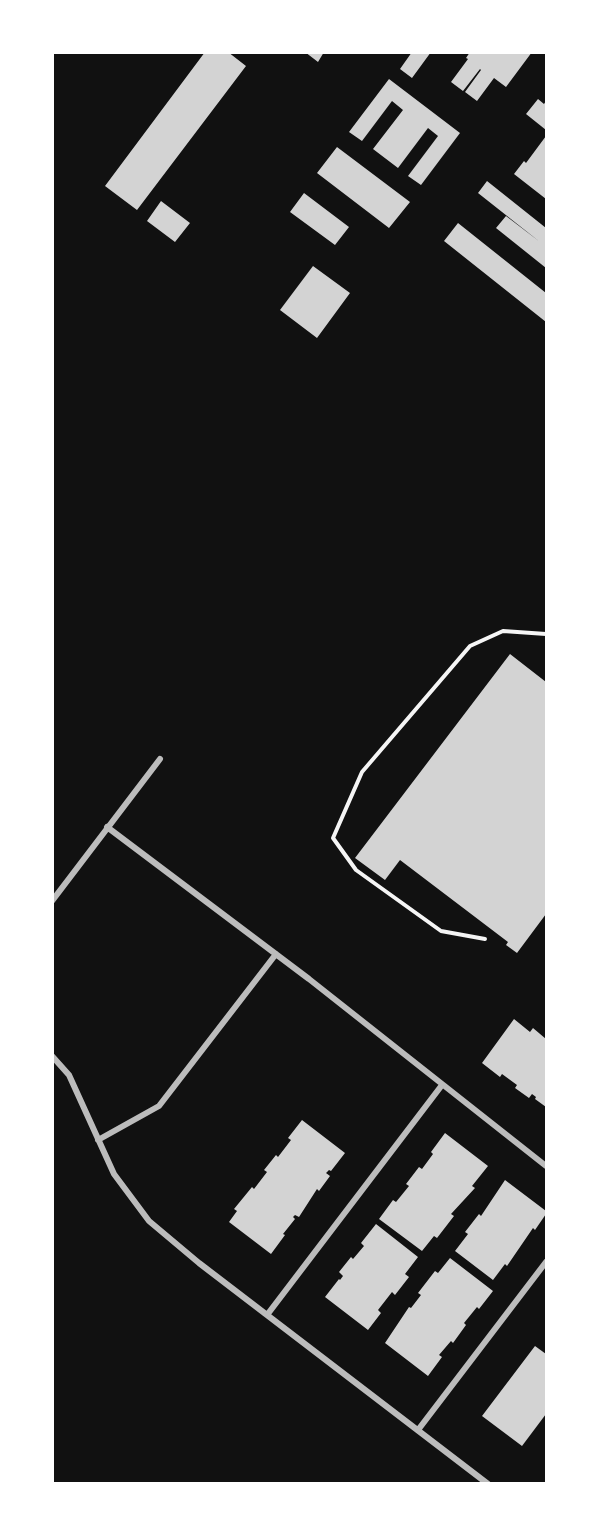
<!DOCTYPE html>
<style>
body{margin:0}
#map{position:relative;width:599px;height:1536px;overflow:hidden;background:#111;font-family:Cabin,sans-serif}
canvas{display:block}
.frame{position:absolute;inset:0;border:54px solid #fff;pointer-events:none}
</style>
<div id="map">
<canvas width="599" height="1536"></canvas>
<div class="frame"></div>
</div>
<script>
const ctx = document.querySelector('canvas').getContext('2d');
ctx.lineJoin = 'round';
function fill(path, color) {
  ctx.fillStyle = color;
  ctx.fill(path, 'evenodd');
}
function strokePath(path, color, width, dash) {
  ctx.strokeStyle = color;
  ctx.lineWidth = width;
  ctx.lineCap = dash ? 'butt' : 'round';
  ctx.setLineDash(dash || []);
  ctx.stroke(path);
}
fill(new Path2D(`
 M205 52H228L246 66 137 210 105 186Z
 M305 52H324L318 62Z
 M412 52H431L412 78 400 69Z
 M470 52H532L506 87 494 78 477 101 465 92 481 70 480 69 463 91 451 82 468 59 466 58Z
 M389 79 460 133 421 185 408 176 438 136 428 128 398 168 373 149 403 110 392 101 362 141 349 132Z
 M538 99 544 104 546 101V130L526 114Z
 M546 136V199L514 174 524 161 526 163Z
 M337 147 410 202 389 228 317 173Z
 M487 181 546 228V268L496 228 506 216 540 242 478 193Z
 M304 193 349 227 335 245 290 212Z
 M161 201 190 223 175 242 147 221Z
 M458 223 546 293V322L444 241Z
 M313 266 350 293 317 338 280 310Z
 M510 654 546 682V914L517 953 506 945 508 942 400 860 385 880 355 858Z
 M514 1019 530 1032 533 1028 546 1039V1107L535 1099 536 1097 532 1094 529 1098 515 1088 517 1085 502 1074 500 1077 482 1063Z
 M302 1120 345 1153 331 1171 329 1170 326 1173 330 1176 319 1191 317 1189 299 1217 295 1215 293 1217 295 1219 283 1234 285 1235 271 1254 229 1222 237 1211 234 1209 252 1187 254 1189 267 1172 264 1170 276 1155 278 1157 291 1140 288 1138Z
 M445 1133 488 1166 472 1186 475 1188 451 1214 454 1216 437 1238 434 1236 422 1251 379 1219 393 1200 396 1202 409 1186 406 1184 419 1167 422 1169 433 1154 431 1152Z
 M505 1180 546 1211V1214L535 1230 533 1228 507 1266 505 1264 493 1280 455 1251 468 1234 465 1232 479 1214 481 1216Z
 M376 1224 418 1257 405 1274 409 1277 395 1295 392 1292 378 1310 381 1313 368 1330 325 1297 339 1279 340 1280 343 1276 339 1272 351 1257 353 1259 364 1246 361 1243Z
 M450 1258 493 1291 479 1309 477 1307 464 1323 466 1325 453 1343 451 1341 439 1355 442 1357 428 1376 385 1343 409 1307 411 1308 421 1295 418 1293 435 1271 438 1273Z
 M535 1346 546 1354V1414L522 1446 482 1416Z`), '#d3d3d3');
strokePath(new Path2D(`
 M485 939 441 931 356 870 333 838 362 772 470 646 503 631 546 634`), '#f5f5f5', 4);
strokePath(new Path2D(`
 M107 827 309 979 546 1166
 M52 901 160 759
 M52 1056 69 1075 114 1174 149 1221 199 1263 488 1484
 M98 1140 159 1106 276 954
 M267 1315 442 1085
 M418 1430 546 1262`), '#bcbcbc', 6);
</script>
